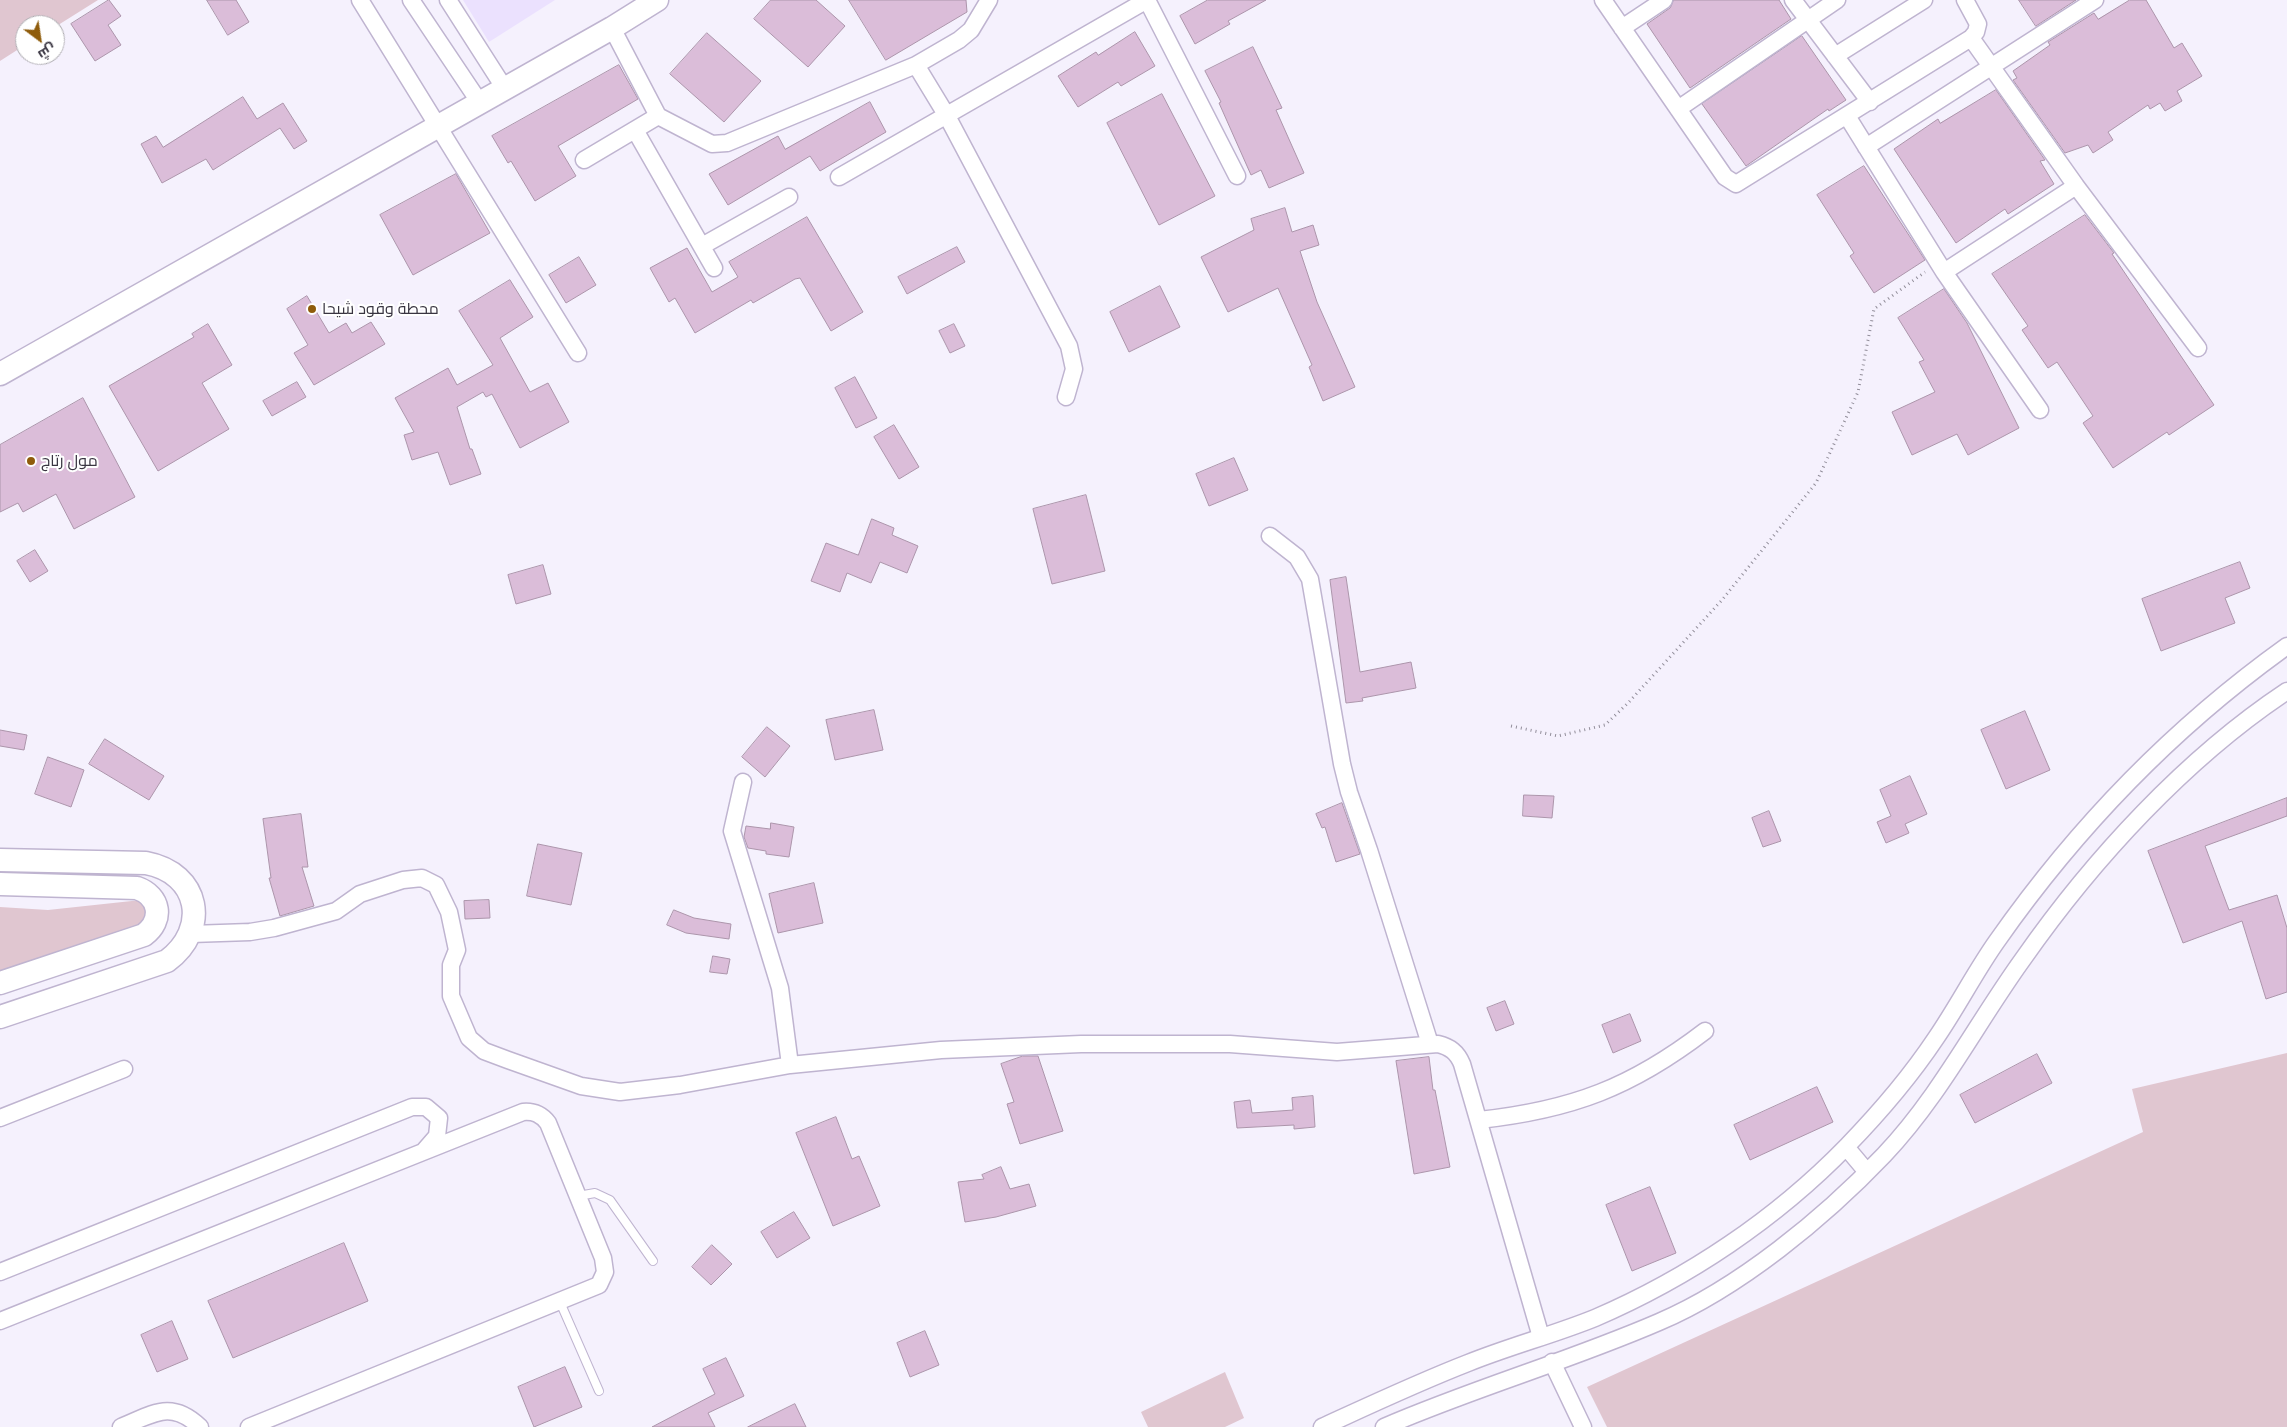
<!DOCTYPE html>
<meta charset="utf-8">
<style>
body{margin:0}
#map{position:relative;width:2287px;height:1427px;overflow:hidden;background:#f5f1fd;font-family:"Golos Text",Cairo,sans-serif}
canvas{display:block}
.north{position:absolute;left:15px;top:15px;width:50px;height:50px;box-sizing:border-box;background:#fff;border:1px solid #b0aeb3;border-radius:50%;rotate:149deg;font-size:14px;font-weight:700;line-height:20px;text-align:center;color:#393541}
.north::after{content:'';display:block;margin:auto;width:18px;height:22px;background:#8f5c0b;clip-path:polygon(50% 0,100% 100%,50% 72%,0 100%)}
</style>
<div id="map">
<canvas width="2287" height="1427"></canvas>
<div class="north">ش</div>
</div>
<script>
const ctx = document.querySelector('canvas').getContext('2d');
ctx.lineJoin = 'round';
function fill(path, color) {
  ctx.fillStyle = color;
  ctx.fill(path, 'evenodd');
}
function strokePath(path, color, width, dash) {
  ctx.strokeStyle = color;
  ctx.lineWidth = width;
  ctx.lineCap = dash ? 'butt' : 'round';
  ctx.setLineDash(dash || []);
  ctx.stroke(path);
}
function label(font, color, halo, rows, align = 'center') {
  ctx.font = font + ' "Golos Text",Cairo,sans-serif';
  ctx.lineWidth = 4;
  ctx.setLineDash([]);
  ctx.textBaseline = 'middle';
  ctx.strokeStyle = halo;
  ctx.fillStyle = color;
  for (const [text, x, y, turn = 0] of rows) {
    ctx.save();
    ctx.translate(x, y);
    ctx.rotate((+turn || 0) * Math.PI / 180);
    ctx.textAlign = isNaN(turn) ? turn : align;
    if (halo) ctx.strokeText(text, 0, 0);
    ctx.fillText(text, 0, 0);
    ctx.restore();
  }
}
fill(new Path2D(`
 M463 0H555L489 42Z`), '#ebe1fe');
fill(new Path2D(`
 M0 0H98L55 27V25H25V45L0 61Z
 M141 900 152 920 0 973V907L48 910Z
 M2287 1053V1427H1607L1587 1387 2143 1132 2132 1089Z
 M1225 1372 1244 1418 1225 1427H1148L1141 1412Z`), '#e0c6d0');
const building = new Path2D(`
 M109 0 121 16 108 25 121 45 95 61 71 24Z
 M207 0H236L249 22 228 35Z
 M771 0H816L845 26 808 67 754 19Z
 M849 0H966L967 12 886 60Z
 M1208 0H1266L1228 21 1230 24 1195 44 1180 16Z
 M1674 0H1779L1791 19 1690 88 1647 24 1670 8Z
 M2019 0H2076L2036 26Z
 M2130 0H2146L2174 48 2182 43 2202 76 2177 91 2182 101 2165 111 2160 103 2150 109 2148 105 2108 132 2113 140 2093 153 2088 145 2065 153 2013 80 2017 78 2013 71 2050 45 2048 42 2094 13 2098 19Z
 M1135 32 1155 66 1121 86 1118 82 1078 107 1058 76 1096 52 1098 55Z
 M707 33 761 81 724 122 670 74Z
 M1802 36 1846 100 1829 111 1828 109 1746 166 1702 104Z
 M1253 47 1282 108 1276 110 1304 173 1269 188 1261 170 1251 175 1219 103 1221 102 1205 71Z
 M619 65 638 99 558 146 576 176 535 201 511 161 508 163 492 136Z
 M1996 90 2045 160 2040 161 2054 184 2008 214 2005 209 1956 243 1894 149 1938 119 1940 123Z
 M1162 94 1215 196 1159 225 1107 123Z
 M243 97 257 119 283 103 307 141 294 149 280 128 213 170 206 159 162 183 141 144 156 136 163 147Z
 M870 102 886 132 820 171 810 156 728 205 709 174 778 136 785 149Z
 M1864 166 1925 260 1874 293 1850 256 1854 253 1817 195Z
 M456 174 490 233 413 275 380 215Z
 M1285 208 1292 232 1313 225 1319 245 1300 251 1317 302 1355 387 1323 401 1309 367 1312 365 1278 288 1228 312 1201 257 1254 230 1251 219Z
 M2085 215 2114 253 2112 254 2214 405 2169 435 2167 432 2113 468 2083 423 2093 416 2057 362 2048 368 2022 330 2028 326 1992 274Z
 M807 217 863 312 831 331 800 278 795 279 753 303 751 300 695 333 675 298 669 302 650 268 687 248 712 292 738 277 729 262Z
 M957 247 965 262 907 294 898 277Z
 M579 257 596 285 566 303 549 275Z
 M510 280 533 317 500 338 530 392 548 383 569 422 520 448 492 394 486 397 483 392 457 407 470 449H472L481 474 450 485 438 452 412 460 404 435 414 432 395 398 448 368 457 385 493 365 459 311Z
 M1160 286 1180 327 1129 352 1110 312Z
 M1944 289 1967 323 2019 428 1968 455 1957 434 1912 455 1892 412 1935 392 1919 362 1924 360 1898 318Z
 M307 296 329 333 346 323 352 333 371 322 385 344 314 385 294 353 308 345 287 309Z
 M208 324 232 365 202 383 229 429 158 471 109 386 194 337 192 334Z
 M954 324 965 346 950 353 939 331Z
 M855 377 877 418 856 428 835 388Z
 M297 382 306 397 272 416 263 401Z
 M83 398 135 497 74 529 56 494 23 512 18 503 0 512V445Z
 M894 425 919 467 899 479 874 437Z
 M1234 458 1248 490 1209 506 1196 474Z
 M1086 495 1105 571 1052 584 1033 509Z
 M872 519 894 528 892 535 918 546 907 573 880 562 871 583 847 573 840 592 811 581 826 543 858 555Z
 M35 550 48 571 30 582 17 561Z
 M2240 562 2250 588 2225 598 2235 623 2161 651 2142 599Z
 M543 565 551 594 516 604 508 575Z
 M1346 577 1360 672 1411 662 1416 688 1362 698 1363 701 1346 703 1330 580Z
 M874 710 883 750 835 760 826 720Z
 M2025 711 2050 770 2006 789 1981 730Z
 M767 727 790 746 765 777 742 757Z
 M0 730 27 735 24 750 0 746Z
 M105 739 164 776 149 800 89 764Z
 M48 757 84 770 71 807 35 794Z
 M1910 776 1927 814 1905 824 1909 833 1886 843 1877 822 1891 816 1880 790Z
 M1524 795 1554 796 1552 818 1523 816Z
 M2287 798V816L2205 846 2229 910 2277 895 2287 928V992L2266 999 2242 921 2183 943 2148 851Z
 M1342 803 1360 854 1336 862 1325 827 1322 828 1316 814Z
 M1769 811 1781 841 1763 847 1752 818Z
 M301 814 308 867H302L314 906 280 916 269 878H271L263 819Z
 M771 823 794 827 789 857 766 854V851L748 848 744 837 746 826 770 829Z
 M538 844 582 853 571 905 527 896Z
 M814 883 823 923 778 933 769 894Z
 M489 900 490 918 465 919 464 901Z
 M674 910 694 918 731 924 729 939 686 933 667 925Z
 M713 956 730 959 727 974 710 972Z
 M1505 1001 1514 1024 1496 1031 1487 1008Z
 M1630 1014 1641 1041 1613 1053 1602 1025Z
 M2037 1054 2052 1083 1975 1123 1960 1095Z
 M1023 1056H1038L1063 1131 1020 1144 1007 1104 1014 1102 1001 1064Z
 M1429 1057 1433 1090H1435L1450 1167 1414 1174 1396 1061Z
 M1817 1087 1833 1122 1750 1160 1734 1125Z
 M1313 1096 1315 1127 1294 1129V1125L1237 1128 1234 1102 1250 1100 1252 1113 1293 1110 1292 1098Z
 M836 1117 852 1159 859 1156 880 1206 833 1226 796 1133Z
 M1001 1167 1010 1189 1029 1184 1036 1206 996 1217 965 1222 958 1182 984 1179 982 1175Z
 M1650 1187 1676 1253 1632 1271 1606 1205Z
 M794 1212 810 1238 777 1258 761 1232Z
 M344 1243 368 1301 233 1358 208 1301Z
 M712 1245 732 1264 711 1285 692 1267Z
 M172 1321 188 1359 157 1372 141 1335Z
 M925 1331 939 1365 910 1377 897 1343Z
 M726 1358 744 1396 708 1413 715 1427H652L715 1394 703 1369Z
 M565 1367 582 1407 534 1427 518 1387Z
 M795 1404 806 1427H748Z`);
fill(building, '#dbbdd9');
strokePath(building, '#ac95ab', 1);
const service = new Path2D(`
 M578 1196 595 1193 610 1200 653 1261
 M560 1302 599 1391`);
const minor = new Path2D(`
 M360 0 578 353
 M411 0 480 103
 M448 0 505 89
 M1147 0 1237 176
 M1603 0 1725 177 1736 184 1971 38 1976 32 1978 24 1965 0
 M1793 0 1870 102
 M612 28 658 116 712 144 727 143 916 65 959 40 971 30 989 0
 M1622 28 1664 0
 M1971 38 2076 186 2198 348
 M1835 56 1924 0
 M916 65 947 116 1069 346 1074 369 1066 397
 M1678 109 1837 0
 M1847 116 1944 272 2040 410
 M635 130 714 268
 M1866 147 2095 0
 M584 160 658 116
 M839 177 1147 0
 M702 246 789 197
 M1944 272 2076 186
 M1270 536 1297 557 1310 579 1342 764 1349 792 1369 850 1430 1044
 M743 782 732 831 780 988 790 1065
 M191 934 250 932 274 928 336 911 360 894 403 880 422 878 436 885 449 912 457 950 451 965V996L469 1038 484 1051 508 1060 581 1086 620 1092 680 1085 790 1065 941 1050 1081 1044H1230L1337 1052 1438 1044C1450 1047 1457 1052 1462 1064L1541 1337
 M0 1118 124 1069
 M1479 1120C1572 1110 1632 1087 1705 1031
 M1846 1147 1867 1172
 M0 1272 412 1107H426L439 1118 437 1136 424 1151
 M0 1321 523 1112C534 1111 541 1114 548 1123L603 1258 605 1272 599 1285 249 1427
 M1552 1362 1583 1427
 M121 1427C153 1414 171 1399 200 1427
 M1322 1427C1370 1405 1419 1382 1468 1363 1510 1346 1553 1335 1595 1318 1688 1278 1776 1219 1847 1146 1879 1113 1910 1077 1936 1038 1958 1006 1975 972 1997 941 2077 827 2174 727 2287 646
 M1384 1427C1474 1388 1569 1361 1659 1322 1739 1288 1824 1218 1884 1155 1940 1096 1976 1024 2023 959 2093 859 2186 758 2287 691`);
const secondary = new Path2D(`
 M0 374 612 28 657 0
 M0 860 146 863C200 873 210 929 167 961L0 1017
 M0 884 137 888C160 896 164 920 144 935L0 983`);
strokePath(service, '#bfb4d0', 10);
strokePath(minor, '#bfb4d0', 19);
strokePath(secondary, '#bfb4d0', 25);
strokePath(new Path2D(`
 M1511 726 1558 736 1605 725 1628 703 1722 600 1816 483 1858 392 1874 309 1925 272`), '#928e9a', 3, [1, 4]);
strokePath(service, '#fff', 8);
strokePath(minor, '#fff', 16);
strokePath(secondary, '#fff', 22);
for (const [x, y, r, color] of [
 [312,309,5,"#8f5c0b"],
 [31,461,5,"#8f5c0b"]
]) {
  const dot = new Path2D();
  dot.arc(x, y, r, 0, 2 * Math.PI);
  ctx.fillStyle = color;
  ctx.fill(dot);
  strokePath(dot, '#fff', 2);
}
label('16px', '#393541', '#fff', [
 ["محطة وقود شيحا",322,309],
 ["مول رتاج",41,461]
], 'left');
</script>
